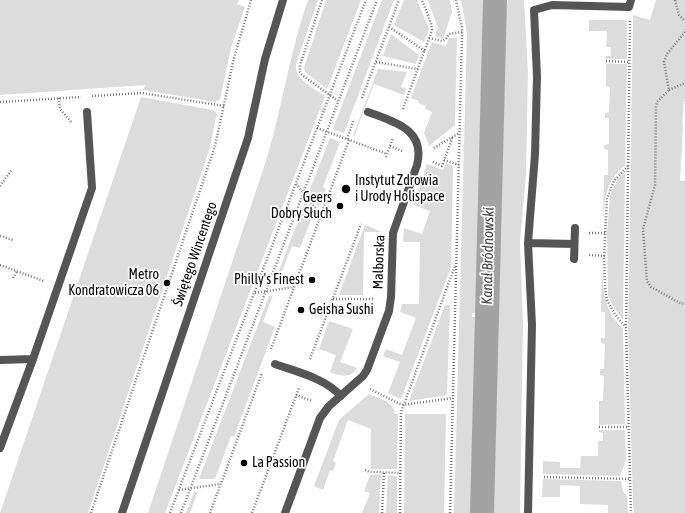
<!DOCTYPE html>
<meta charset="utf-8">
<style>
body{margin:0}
canvas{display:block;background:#fff}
</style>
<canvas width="685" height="513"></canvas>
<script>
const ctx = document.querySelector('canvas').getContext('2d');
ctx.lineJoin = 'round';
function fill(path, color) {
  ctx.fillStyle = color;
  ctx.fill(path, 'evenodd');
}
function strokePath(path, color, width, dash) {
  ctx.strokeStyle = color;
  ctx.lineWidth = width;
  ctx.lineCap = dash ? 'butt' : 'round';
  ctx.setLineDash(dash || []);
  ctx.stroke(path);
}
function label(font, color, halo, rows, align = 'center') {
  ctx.font = font + ' "Asap Condensed",sans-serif';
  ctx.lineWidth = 3.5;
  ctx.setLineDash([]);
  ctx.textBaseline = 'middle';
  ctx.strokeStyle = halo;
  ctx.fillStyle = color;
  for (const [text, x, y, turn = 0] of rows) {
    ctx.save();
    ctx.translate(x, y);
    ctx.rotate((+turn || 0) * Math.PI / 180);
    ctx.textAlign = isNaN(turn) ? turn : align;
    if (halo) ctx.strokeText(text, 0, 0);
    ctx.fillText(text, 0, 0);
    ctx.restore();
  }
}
fill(new Path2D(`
 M0 0H239L237 4 245 7 231 48 220 99 215 102 143 90 145 85 0 95Z
 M308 0H318L296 64C294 80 314 88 325 96L165 513H148L265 164C282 110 289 54 308 0Z
 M326 0H361L327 89 305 72 304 68Z
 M382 0H394L344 133 333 129Z
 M404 0H417L429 29 424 42 394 25Z
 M428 0H450L452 12 443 39 435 36 438 28Z
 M461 0H484L477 312 472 313V317H476L472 513H454L467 33Z
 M508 0H524L528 73 526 174 520 243 523 324 520 513H493L505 20Z
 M656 0H685V101H684L682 125H683L680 181H685V513H634L633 504 628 326 633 15 650 20Z
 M589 20H627V59H606V56H611V47H606L607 31H589Z
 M391 34 419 55 416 64 383 56Z
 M449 38H457L455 125 429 146 424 133 432 112 425 109 426 106 418 103 419 101 411 98 432 42 446 46Z
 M606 64H627L625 166C606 179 604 200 603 221L604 175H608V150L604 149V145L609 144V118H605V113L609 112 610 87 606 86Z
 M378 69 407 72 401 87 406 89 404 95 374 84 354 137 353 136Z
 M141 97 213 110 217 113 210 147 88 513H0Z
 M330 138 340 142 323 187 326 189 319 207 309 192Z
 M446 163 453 166 451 267 401 399 388 393 400 362 383 356 386 349 402 355 416 318 400 312 402 304H419L420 242H403L404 228 422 234 430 211 413 205 427 164 443 170Z
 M625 171 623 320 614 308 608 295 607 233 610 195 618 179Z
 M305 202 314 212 300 248 292 246 277 284H274Z
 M365 225 382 232H364L363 295H339Z
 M602 266C603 290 604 312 623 328L625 424 599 425V401H603L604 376 600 375V369H604L605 344 601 343V338H605V312H601Z
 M273 295 263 322 275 327 234 437 231 436 215 479H199L269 296Z
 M445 305H450L447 395 409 401Z
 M329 321 353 329 340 362 357 368C350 379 340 376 330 372L336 355 319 349Z
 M369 394C379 398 394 402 395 414H398L397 469H371V429L348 420 333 461 336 463 333 471 330 470 323 490 314 486 339 420Z
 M405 414H446L444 513H404Z
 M599 430H625L626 460 620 476 543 474V461L560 462V468H580L581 456H598V441H603V433L599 432Z
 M370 475H381L379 513H362L370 493 364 491Z
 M388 476H397V513H386Z
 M543 479 621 481 623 491 627 497 628 513H608V505L580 504V486L560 485V497H542Z
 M198 491 190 513H186L194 492Z`), '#dcdcdc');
strokePath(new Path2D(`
 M482 513 495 0`), '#a3a3a3', 24);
strokePath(new Path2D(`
 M322 0 300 65V72L302 75 338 101
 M675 0 679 15 685 21
 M630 21 626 328 631 513
 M389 27 425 51
 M685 32 667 54 664 62 669 90 657 102 656 107 655 185 643 229 647 281 651 287 680 303 685 304
 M429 38 442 41 446 39 449 34 462 32
 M606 61 629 62
 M376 62 418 69
 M669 90 685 83
 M92 96 142 93 224 106
 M59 98 60 109 71 122
 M362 98 399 0
 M0 102 81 97
 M403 109 432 30 431 23 422 0
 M317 128 387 154
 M347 139 354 119
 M390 146 402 151
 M434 148 459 133
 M386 157 393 138
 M444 160 459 165
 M433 162 442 166 453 136
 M296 184 320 214
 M0 186 12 169
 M589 233H605
 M0 236 13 240
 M589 255 605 256
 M0 265 44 281
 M13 278 17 271
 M255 293 294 287
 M333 299H375
 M626 328 614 313 607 300 605 287 604 258 607 198 614 181 628 166
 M271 349 349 140
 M310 359 361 224
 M370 389 402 405 453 398
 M296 395 312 401
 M599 427H628
 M365 470 370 472 401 473
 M544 477 629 479
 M179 490 220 484
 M91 513 215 146 234 58 251 0
 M170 513 366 0
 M181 513 377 0
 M210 513 262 373
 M252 513 299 388
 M382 513 384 472
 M400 513 401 412 455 266
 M450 513 462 35V28L456 0`), '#777', 2.5, [1, 2]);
strokePath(new Path2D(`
 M275 364C297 372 325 378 341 396
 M285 513 320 418 329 406 363 376 367 370 389 311 391 297 393 233 417 165C426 129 394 122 368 112`), '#555', 8);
strokePath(new Path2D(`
 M528 243 574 244
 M574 259 575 228
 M0 360 33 359
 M0 448 33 359 92 188 87 112
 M528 513 532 325 528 243 535 154 537 77 534 10 552 5 629 7 631 0`), '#555', 8);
strokePath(new Path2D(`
 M122 513 248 138 265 59 283 0`), '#555', 8);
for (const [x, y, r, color] of [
 [346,189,5,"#000"],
 [340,206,4,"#000"],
 [312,280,4,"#000"],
 [167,283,4,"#000"],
 [301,310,4,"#000"],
 [244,463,4,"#000"]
]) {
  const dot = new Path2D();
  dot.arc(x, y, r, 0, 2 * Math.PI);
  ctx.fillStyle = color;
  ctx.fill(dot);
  strokePath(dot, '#fff', 1.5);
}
label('14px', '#000', '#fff', [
 ["Instytut Zdrowia",355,181],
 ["i Urody Holispace",355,197],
 ["Geers",332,198,"right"],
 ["Dobry Słuch",332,214,"right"],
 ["Metro",159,275,"right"],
 ["Kondratowicza 06",159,291,"right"],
 ["Philly's Finest",304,280,"right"],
 ["Geisha Sushi",309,310],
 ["La Passion",252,463]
], 'left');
label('14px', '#000', '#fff', [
 ["Świętego Wincentego",195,254,-71],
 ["Malborska",379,262,-88]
]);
label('italic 15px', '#444', '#fff', [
 ["Kanał Bródnowski",488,256,-89]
]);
</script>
